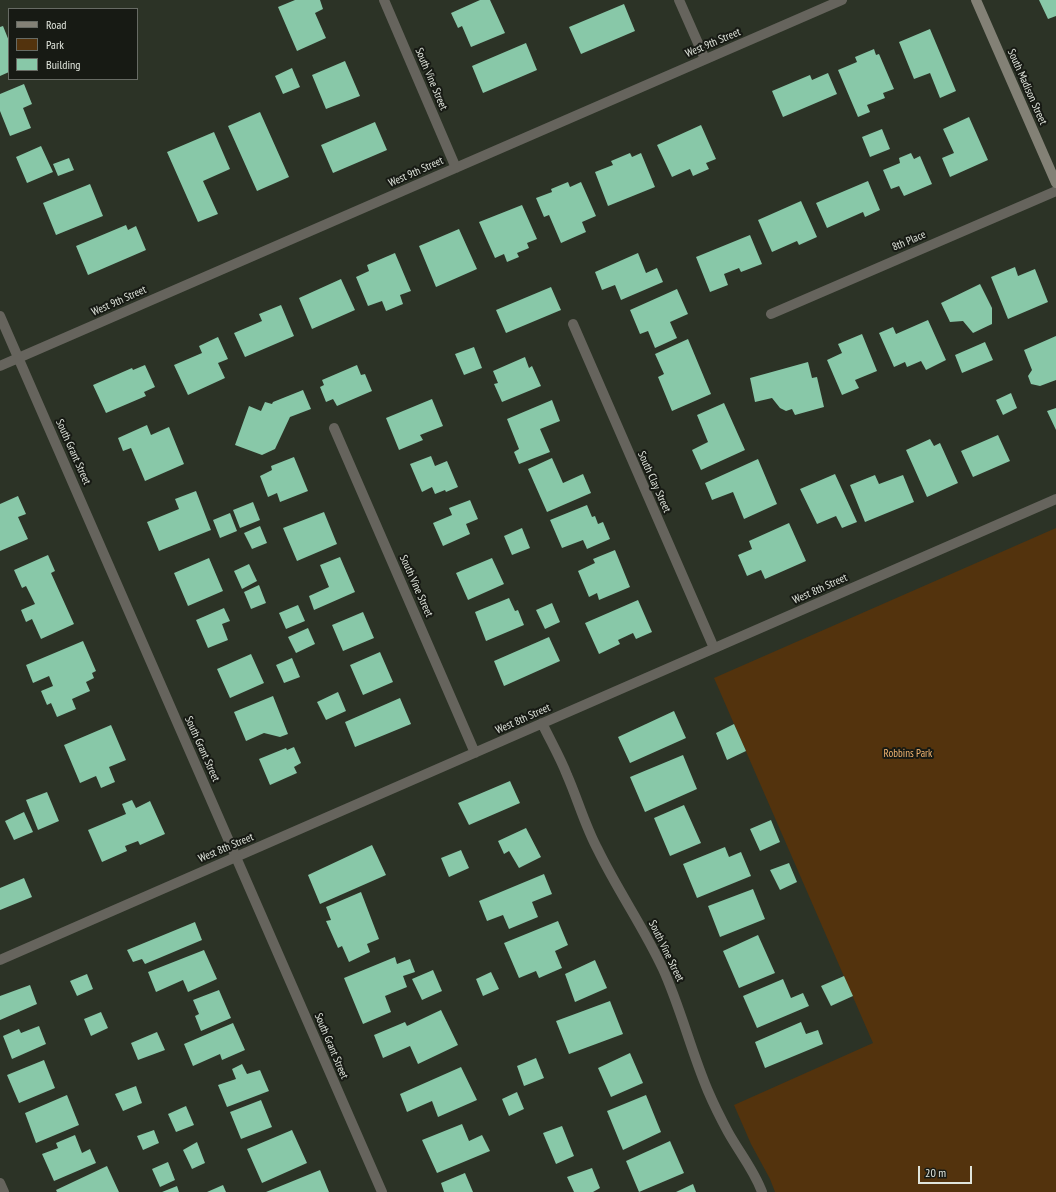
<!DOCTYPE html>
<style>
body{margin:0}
#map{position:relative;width:1056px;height:1192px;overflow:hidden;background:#2c3326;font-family:"PT Sans Narrow",sans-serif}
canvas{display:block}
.legend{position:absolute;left:8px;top:8px;width:130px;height:72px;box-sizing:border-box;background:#171a14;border:1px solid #676b64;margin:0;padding:5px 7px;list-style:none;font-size:12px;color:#e0e5dc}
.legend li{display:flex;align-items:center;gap:8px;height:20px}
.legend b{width:20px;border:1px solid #676b64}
.scale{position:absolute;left:918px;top:1166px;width:54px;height:18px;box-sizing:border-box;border:2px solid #e0e5dc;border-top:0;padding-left:5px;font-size:12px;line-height:14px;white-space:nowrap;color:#e0e5dc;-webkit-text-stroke:3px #171a14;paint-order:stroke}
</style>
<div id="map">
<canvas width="1056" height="1192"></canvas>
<ul class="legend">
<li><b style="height:5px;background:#838176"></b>Road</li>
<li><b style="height:11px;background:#53330d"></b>Park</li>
<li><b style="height:11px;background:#88c8a8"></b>Building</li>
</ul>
<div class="scale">20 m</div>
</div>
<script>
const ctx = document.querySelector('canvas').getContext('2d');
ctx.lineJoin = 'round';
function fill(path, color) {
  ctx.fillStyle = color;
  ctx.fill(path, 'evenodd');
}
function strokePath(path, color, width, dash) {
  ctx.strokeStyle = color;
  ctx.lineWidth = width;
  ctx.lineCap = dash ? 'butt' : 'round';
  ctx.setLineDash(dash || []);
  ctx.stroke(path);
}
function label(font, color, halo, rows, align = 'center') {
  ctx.font = font + ' "PT Sans Narrow",sans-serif';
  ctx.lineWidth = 4;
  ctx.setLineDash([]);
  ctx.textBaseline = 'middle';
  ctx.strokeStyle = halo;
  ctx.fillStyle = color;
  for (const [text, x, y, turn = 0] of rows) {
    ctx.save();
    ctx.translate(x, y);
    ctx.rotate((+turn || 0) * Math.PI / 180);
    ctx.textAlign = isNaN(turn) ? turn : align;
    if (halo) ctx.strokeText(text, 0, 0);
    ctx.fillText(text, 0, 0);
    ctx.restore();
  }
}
fill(new Path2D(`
 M1056 528V1192H775L770 1179 751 1144 734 1105 873 1043 714 678Z`), '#53330d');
fill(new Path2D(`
 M295 0H320L323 9 315 13 326 38 297 51 278 7Z
 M480 0H490L505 33 471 47 462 26 458 28 451 13Z
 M1039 0H1056V16L1048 19Z
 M624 4 635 31 581 54 569 27Z
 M3 26 9 41V72L0 76V27Z
 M930 29 956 91 940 98 930 73 914 79 899 42Z
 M526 43 537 70 483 93 472 66Z
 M874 49 876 55 879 54 894 89 883 93 885 98 867 105 870 112 858 117 838 70 857 62 855 57Z
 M345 61 360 96 326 109 312 75Z
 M292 68 300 87 283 94 275 76Z
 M828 73 837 94 783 117 772 91 810 75 812 80Z
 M24 84 32 104 23 108 31 128 10 136 0 111V94Z
 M260 112 289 177 257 191 228 126Z
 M969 117 988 160 950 177 942 158 954 153 943 129Z
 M375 122 387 150 333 173 321 145Z
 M701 125 716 159 706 163 709 169 693 176 690 169 672 177 657 145Z
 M882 129 890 149 870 157 862 137Z
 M214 132 230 169 203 181 218 214 198 222 167 152Z
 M41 146 53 172 27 183 16 157Z
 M630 153 632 157 641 153 655 187 608 206 595 172 613 165 611 161Z
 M911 153 914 159 920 156 932 184 904 196 899 186 891 189 883 170 900 163 899 158Z
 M69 158 74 170 58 176 53 164Z
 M868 181 880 210 865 217 863 212 827 228 816 203Z
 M568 182 570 187 581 182 596 216 582 222 586 232 561 243 549 215 544 217 536 198 552 192 551 189Z
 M90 184 103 216 56 235 43 203Z
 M801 201 817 237 799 245 797 241 772 252 758 220Z
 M522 205 537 239 527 243 529 248 517 253 519 257 507 262 504 254 495 258 479 222Z
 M126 225 128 230 136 226 146 250 88 275 76 246Z
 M459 229 477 269 436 287 419 246Z
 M750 235 762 264 741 272 739 268 724 274 728 285 710 292 696 257Z
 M395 253 411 291 400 295 403 304 386 311 382 301 368 306 356 277 369 271 367 265Z
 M638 253 646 273 657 268 663 282 621 300 615 285 602 290 595 272Z
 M1015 267 1018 276 1035 269 1048 302 1008 319 991 277Z
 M341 279 355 310 312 329 299 298Z
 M980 284 992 308V324L973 333 963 321 950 322 941 303Z
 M551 287 561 310 506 333 496 310Z
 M677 289 688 314 670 322 677 338 655 348 648 331 640 334 630 310Z
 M281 305 294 336 245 357 234 333 262 321 259 314Z
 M928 320 946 360 926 370 921 361 907 367 905 362 894 367 879 333 893 327 896 334Z
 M862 334 877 371 855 380 859 388 842 395 827 360 842 353 838 344Z
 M1056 336V380L1040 386 1031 384 1028 376 1032 370 1024 350Z
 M218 337 228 359 218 363 225 378 188 395 174 365 202 353 199 346Z
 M688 339 711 394 672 411 658 377 664 374 655 354Z
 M985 342 993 360 962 373 955 355Z
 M474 347 482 368 464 375 455 354Z
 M525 357 529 368 532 366 541 386 502 402 494 384 498 383 493 371Z
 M808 362 812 378 817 377 824 407 795 415 792 409 786 411 780 408 772 398 755 402 750 378Z
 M145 365 155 387 144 392 146 396 106 413 93 385 132 368 133 370Z
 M357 365 361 375 365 374 372 391 337 406 333 399 326 402 320 387 324 385 322 380Z
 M303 390 311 409 290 417 275 449 262 455 235 445 249 406 261 411 265 402 272 404 273 402Z
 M1011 393 1017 408 1003 415 996 400Z
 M432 399 443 426 420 435 423 440 399 450 386 418Z
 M552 400 560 421 540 429 550 452 519 464 514 452 519 449 507 419Z
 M724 403 745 450 701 470 692 450 708 442 697 415Z
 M1056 408V430L1047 411Z
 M147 425 151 435 169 427 184 464 145 481 131 448 123 451 118 438Z
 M998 435 1010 461 973 477 961 451Z
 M930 439 934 446 940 443 958 483 927 497 906 450Z
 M431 456 435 466 447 461 458 487 446 492 445 490 435 494 432 487 422 492 410 464Z
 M294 457 308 491 280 502 277 493 268 497 260 476 272 470 271 466Z
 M552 458 563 483 583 474 591 493 547 512 528 469Z
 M758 459 777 504 744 519 733 492 712 500 705 483Z
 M835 474 857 522 842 528 836 516 817 524 800 489Z
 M875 475 879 484 903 475 914 502 865 522 850 485Z
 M196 491 211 530 159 551 147 522 179 509 175 499Z
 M18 496 26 514 18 517 28 539 0 551V504Z
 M470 500 478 519 466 524 470 534 443 546 433 523 452 515 449 508Z
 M253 502 260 520 240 528 233 510Z
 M587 505 592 517 595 516 598 524 603 522 610 539 587 549 583 540 562 548 550 520Z
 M324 512 337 544 297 561 283 528Z
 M230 513 237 531 220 538 213 520Z
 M789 523 806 561 765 579 761 570 747 576 738 555 752 549 749 541Z
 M260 526 267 543 252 549 244 533Z
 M522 528 530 548 512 555 504 536Z
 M615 550 630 587 599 600 597 593 589 597 578 571 595 563 593 559Z
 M48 555 55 571 51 573 74 624 41 639 32 619 26 622 21 610 35 604 26 586 22 588 14 570Z
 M340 557 355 592 314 610 309 596 329 587 320 565Z
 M209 558 223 591 188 606 174 573Z
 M492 558 504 584 468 600 456 573Z
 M249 564 257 581 242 589 234 571Z
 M259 585 266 603 251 609 244 592Z
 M509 598 515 611 518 610 524 625 486 641 475 612Z
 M638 600 652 632 636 639 633 633 618 640 620 644 599 654 585 623Z
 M552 603 560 622 545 629 536 610Z
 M298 605 305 621 286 629 279 613Z
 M224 608 230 621 222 624 228 640 208 648 196 620Z
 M363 612 374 638 343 651 332 625Z
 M308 628 315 644 296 653 288 637Z
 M549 637 560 661 504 686 494 661Z
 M83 641 96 671 92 673 94 678 86 682 90 691 72 699 76 709 57 717 51 703 47 705 41 691 53 686 49 676 33 683 26 665Z
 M380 652 393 682 363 695 350 665Z
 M251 654 264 683 230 698 217 669Z
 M292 658 300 677 284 683 276 665Z
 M338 692 346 711 326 720 317 702Z
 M273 696 288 734 280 737 264 733 246 741 234 712Z
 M400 698 411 724 355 747 345 722Z
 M674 711 686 738 630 763 618 737Z
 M734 724 746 751 727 760 716 733Z
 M111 725 126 760 109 767 115 782 101 788 96 776 80 783 64 745Z
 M294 747 301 763 294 767 297 773 270 785 259 759 286 748 287 750Z
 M683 755 697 789 645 812 630 777Z
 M510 781 520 803 469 825 458 803Z
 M47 792 59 821 38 830 26 800Z
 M132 800 136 808 150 801 165 834 140 845 138 841 125 846 127 851 102 862 88 830 126 814 122 804Z
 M684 805 701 843 670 856 654 818Z
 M24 812 33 832 14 840 5 821Z
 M771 820 780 842 760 851 750 829Z
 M526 828 541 857 519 868 509 851 504 854 498 841Z
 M372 845 386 875 320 904 308 875Z
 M725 847 729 857 741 852 751 876 697 898 683 864Z
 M461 850 469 868 449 877 441 858Z
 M789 863 797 882 780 890 770 870Z
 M544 874 552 894 532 902 538 917 509 929 503 915 487 921 479 901Z
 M24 878 32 897 0 910V888Z
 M753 889 765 919 720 937 708 906Z
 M361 892 379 939 367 944 370 952 349 962 342 946 338 948 326 921 331 920 326 907Z
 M558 921 568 945 555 951 562 968 539 978 536 971 519 978 504 943Z
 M195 922 202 940 145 964 142 959 133 962 127 950Z
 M758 935 775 973 739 988 723 951Z
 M204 950 217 979 188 992 183 980 156 992 148 972Z
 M395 957 397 964 410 959 415 972 403 976 407 987 385 996 391 1012 363 1024 344 978Z
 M595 960 607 988 575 1002 565 974Z
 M433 970 442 991 422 1000 412 979Z
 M491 972 499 989 483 996 476 979Z
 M87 974 93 989 77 996 70 981Z
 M844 976 853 996 831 1006 821 986Z
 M783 979 791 998 803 993 809 1006 757 1028 743 996Z
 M30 985 37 1004 0 1020V996Z
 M219 990 231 1018 201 1031 195 1016 199 1014 193 1000Z
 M610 1001 623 1034 569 1054 556 1021Z
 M441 1010 458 1045 418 1064 410 1046 383 1058 374 1035 405 1022 407 1026Z
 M101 1012 108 1028 91 1036 84 1019Z
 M801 1022 806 1034 818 1030 823 1044 765 1068 755 1042Z
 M233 1023 245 1050 222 1060 220 1054 193 1066 184 1044Z
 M39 1026 46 1044 12 1059 3 1036 19 1029 21 1033Z
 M157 1032 165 1050 138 1060 131 1043Z
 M630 1053 643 1083 611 1097 598 1068Z
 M536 1058 544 1078 524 1086 517 1066Z
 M44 1060 55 1088 19 1103 7 1075Z
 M242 1064 247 1074 260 1070 269 1091 227 1107 218 1085 236 1079 232 1069Z
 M461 1067 477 1100 438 1117 432 1101 407 1112 400 1094Z
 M136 1086 142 1103 123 1111 115 1094Z
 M517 1092 524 1109 509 1116 502 1099Z
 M67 1095 79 1125 36 1143 25 1113Z
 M646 1095 661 1132 623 1150 607 1111Z
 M261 1100 272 1127 241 1139 230 1112Z
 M186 1106 194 1125 176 1132 168 1114Z
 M462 1124 469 1141 482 1135 490 1151 437 1173 422 1140Z
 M562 1126 574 1156 556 1164 543 1133Z
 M154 1130 159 1143 143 1150 137 1136Z
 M292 1130 307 1163 262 1183 247 1149Z
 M75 1135 82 1153 90 1149 96 1163 54 1181 42 1154 58 1148 56 1143Z
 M670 1141 684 1173 639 1192 626 1161Z
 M197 1142 205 1163 192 1169 183 1150Z
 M168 1162 175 1180 160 1187 152 1169Z
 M107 1166 119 1192H57L56 1190Z
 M592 1168 600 1188 593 1192H574L567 1177Z
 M320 1170 329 1192H266Z
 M465 1173 473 1192H444L441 1183Z
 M693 1184 696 1192H676Z
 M223 1185 226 1192H207Z
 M177 1186 179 1192H162Z`), '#88c8a8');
strokePath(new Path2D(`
 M384 0 456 168
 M679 0 705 59
 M771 314 1056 191
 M0 316 382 1192
 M573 324 714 648
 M0 366 842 0
 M334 428 475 753
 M542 723C550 740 560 757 567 775 578 800 585 826 598 850 618 891 644 928 663 969 681 1009 691 1051 708 1091 714 1105 721 1119 728 1132 739 1152 754 1170 762 1192
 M0 960 1056 499
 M0 1183 4 1192`), '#66645d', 10);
strokePath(new Path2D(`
 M976 0 1056 183`), '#838176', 10);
label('11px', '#e0e5dc', '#171a14', [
 ["West 9th Street",713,43,-23],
 ["South Vine Street",431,79,67],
 ["South Madison Street",1027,87,66],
 ["West 9th Street",416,172,-24],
 ["8th Place",909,241,-23],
 ["West 9th Street",119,301,-24],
 ["South Grant Street",73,452,66],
 ["South Clay Street",654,482,66],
 ["South Vine Street",416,586,66],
 ["West 8th Street",820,589,-24],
 ["West 8th Street",523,719,-24],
 ["South Grant Street",202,749,66],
 ["West 8th Street",226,848,-23],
 ["South Vine Street",666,951,64],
 ["South Grant Street",331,1046,67]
]);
label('11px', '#f0b370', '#171a14', [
 ["Robbins Park",908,754]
]);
</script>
